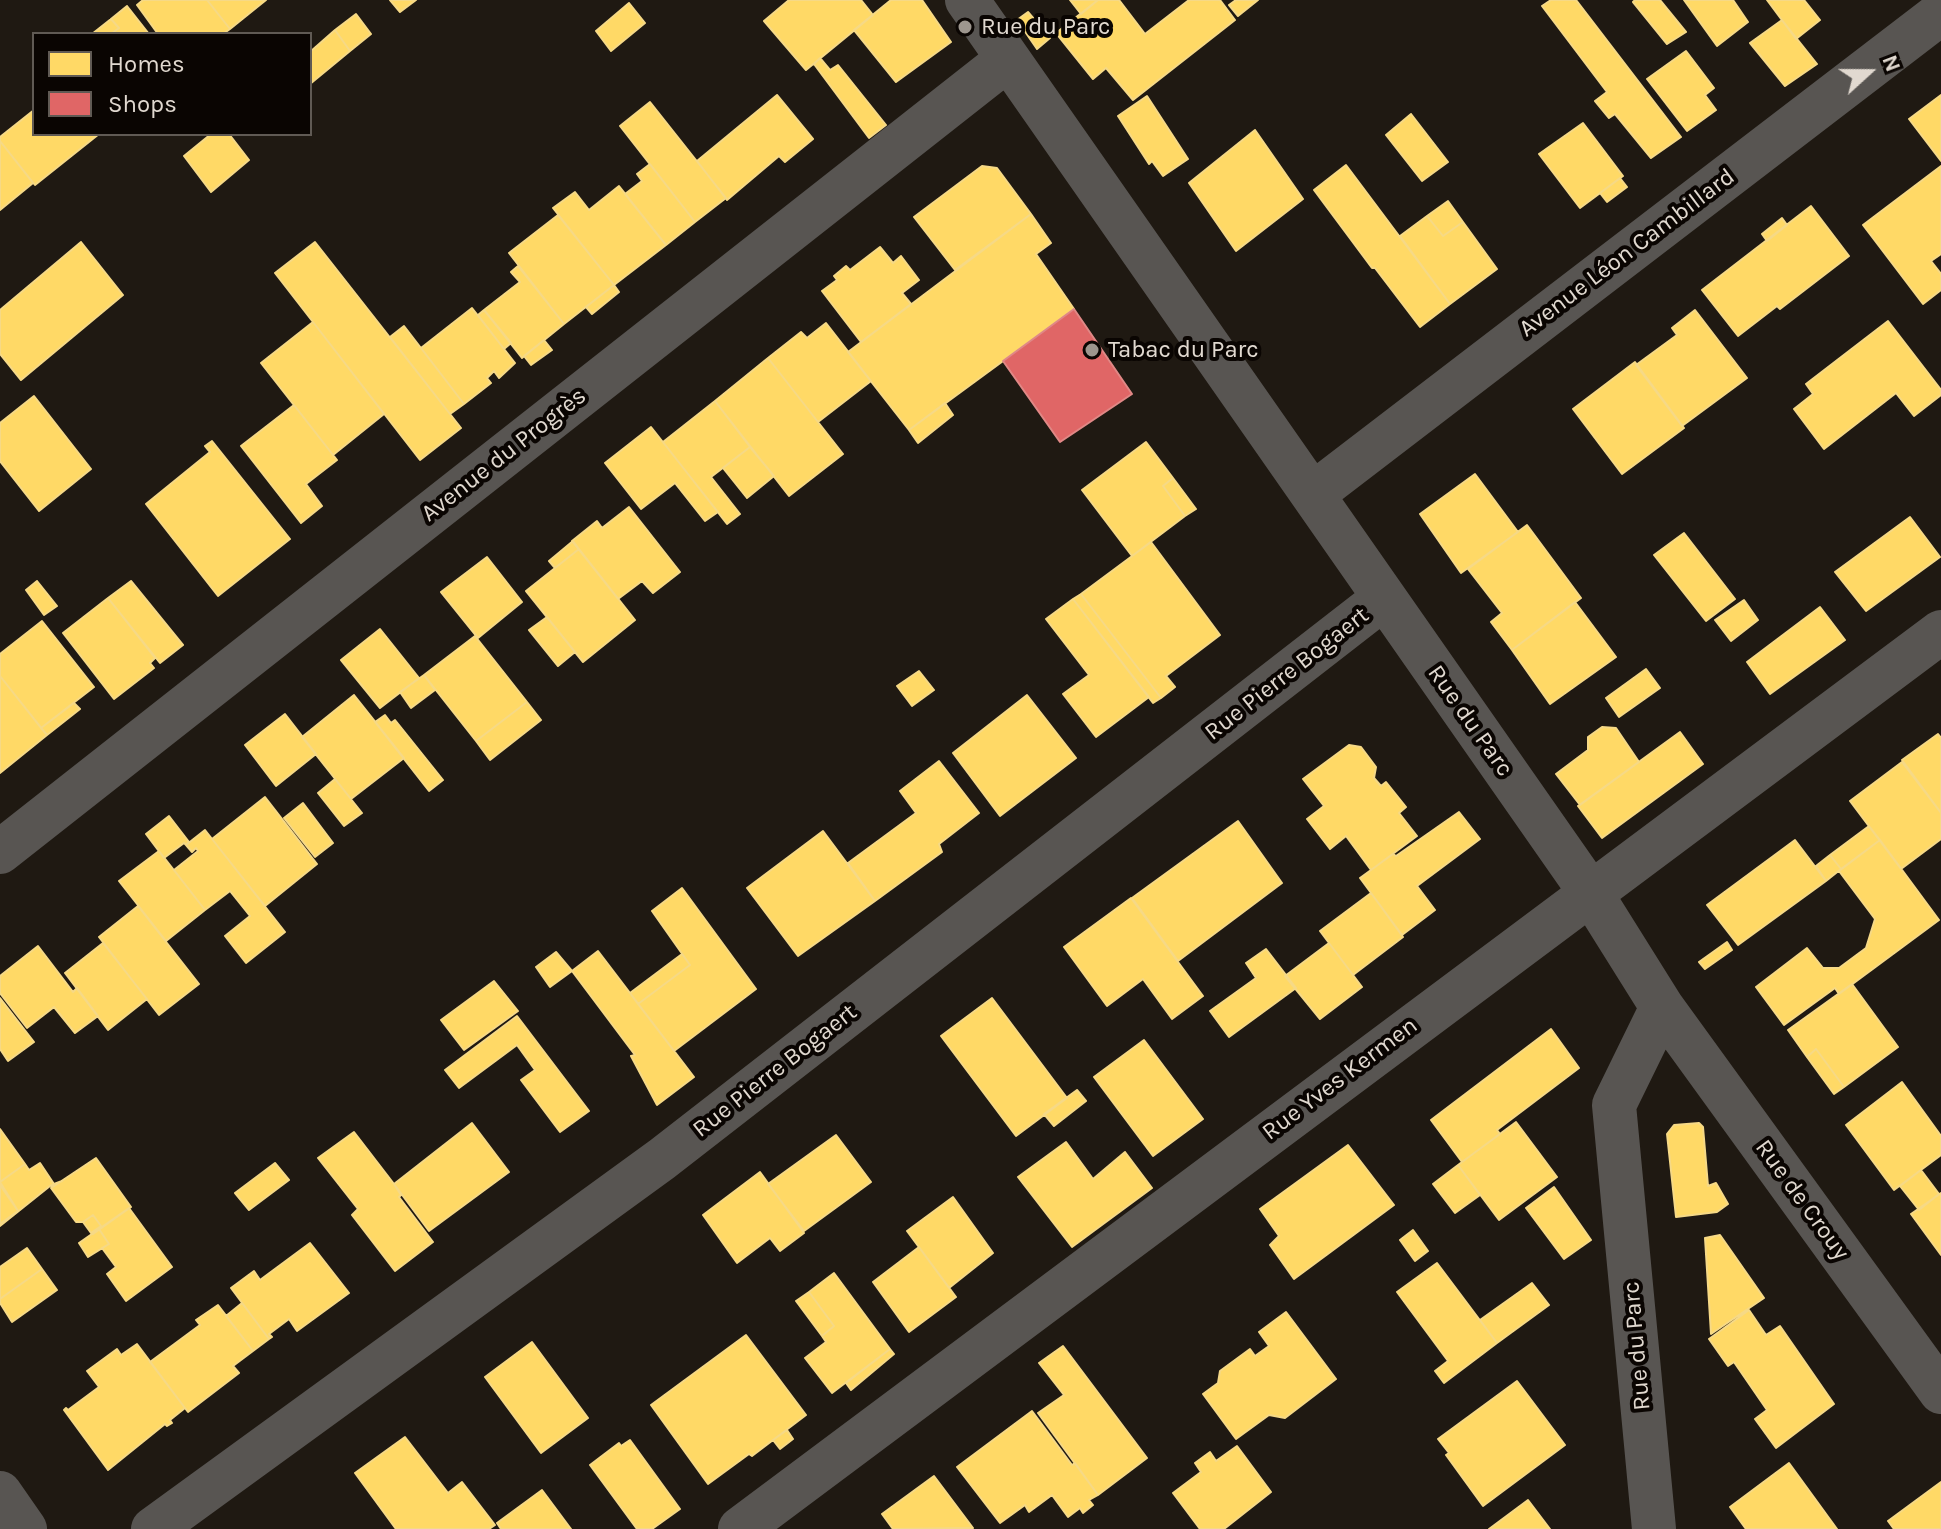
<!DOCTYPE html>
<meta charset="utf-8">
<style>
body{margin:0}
#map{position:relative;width:1941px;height:1529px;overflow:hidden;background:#1f1912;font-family:Karla,sans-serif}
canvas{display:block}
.legend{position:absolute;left:32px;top:32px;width:280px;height:104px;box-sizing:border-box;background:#0a0502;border:2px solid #605a54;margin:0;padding:10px 14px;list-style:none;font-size:24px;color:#e1d9d0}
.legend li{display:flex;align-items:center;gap:16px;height:40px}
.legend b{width:40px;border:2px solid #605a54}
.north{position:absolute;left:1829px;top:32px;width:80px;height:80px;-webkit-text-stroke:6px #0a0502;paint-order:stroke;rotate:69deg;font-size:22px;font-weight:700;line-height:32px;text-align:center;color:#e1d9d0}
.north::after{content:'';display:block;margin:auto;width:28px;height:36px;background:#e1d9d0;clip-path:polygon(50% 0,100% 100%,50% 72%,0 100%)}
</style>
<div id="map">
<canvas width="1941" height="1529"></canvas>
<ul class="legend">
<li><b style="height:22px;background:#ffd966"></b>Homes</li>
<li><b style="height:22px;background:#e06666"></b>Shops</li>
</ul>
<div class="north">N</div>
</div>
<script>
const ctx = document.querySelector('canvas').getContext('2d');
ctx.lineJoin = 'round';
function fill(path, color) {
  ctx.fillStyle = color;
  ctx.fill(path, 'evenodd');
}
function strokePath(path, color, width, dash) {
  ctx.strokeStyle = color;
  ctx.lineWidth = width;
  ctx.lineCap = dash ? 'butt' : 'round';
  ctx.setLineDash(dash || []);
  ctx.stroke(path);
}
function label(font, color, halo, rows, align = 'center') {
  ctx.font = font + ' Karla,sans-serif';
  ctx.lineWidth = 8;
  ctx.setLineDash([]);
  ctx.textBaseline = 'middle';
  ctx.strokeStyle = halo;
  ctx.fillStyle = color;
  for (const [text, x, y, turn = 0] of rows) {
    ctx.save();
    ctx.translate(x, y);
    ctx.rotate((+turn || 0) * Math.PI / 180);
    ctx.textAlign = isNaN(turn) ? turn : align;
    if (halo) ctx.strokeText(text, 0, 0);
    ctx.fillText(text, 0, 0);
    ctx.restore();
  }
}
const homes = new Path2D(`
 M143 0H207L230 29 223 34H158L137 5Z
 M207 0H266L230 29Z
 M390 0H416L400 12Z
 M789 0H861L873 15 806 70 764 21Z
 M891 0H922L951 42 896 82 854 30Z
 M1070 0H1098L1081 14Z
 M1098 0H1119L1145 34 1189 0H1220L1235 20 1133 100 1106 68 1093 79 1056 33Z
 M1236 0H1258L1238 16 1229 5Z
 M1551 0H1576L1681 137 1651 158 1615 114 1609 118 1595 101 1607 92 1542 6Z
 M1635 0H1660L1686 32 1667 44 1633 2Z
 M1684 0H1733L1748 22 1717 46Z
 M1767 0H1804L1820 20 1796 39Z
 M629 3 645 23 611 51 596 31Z
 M127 6 149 34H111L119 28 111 19Z
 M1028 12 1050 38 1037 49 1017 20Z
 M356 14 371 34 350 51 335 30Z
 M111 19 119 28 111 34H92Z
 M1782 20 1817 64 1785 86 1750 43Z
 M335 30 350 51 310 84V52Z
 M1686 51 1714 88 1705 95 1716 110 1687 131 1647 79Z
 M820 58 830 70 838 65 886 125 869 138 814 64Z
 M777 95 813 139 785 162 779 156 727 200 697 161Z
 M1941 95V161L1909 119Z
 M1147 96 1188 159 1163 176 1152 161 1149 164 1118 116Z
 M650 102 726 198 695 222 620 126Z
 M34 110V134H99L35 185 0 141V137Z
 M1411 114 1448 162 1422 181 1386 135Z
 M1583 123 1623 176 1580 208 1539 154Z
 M1255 130 1303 199 1236 251 1189 183Z
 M211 134H229L249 160 211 192 184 156Z
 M0 141 33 183 0 210Z
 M650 164 695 222 666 245 625 194 642 181 637 174Z
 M1346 165 1450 304 1420 327 1375 268H1372L1314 190Z
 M982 166 997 168 1031 214 955 270 914 217Z
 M1941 166V254L1931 261 1941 274V290L1923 304 1863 225Z
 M1620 178 1627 187 1607 202 1600 193Z
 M619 186 666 245 614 285 553 208 575 192 589 210Z
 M1448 201 1463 222 1443 236 1427 216Z
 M1811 206 1849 256 1780 309 1777 306 1738 336 1702 290Z
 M1031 214 1051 243 1036 254 1074 309 909 430 848 352Z
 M558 215 614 285 564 324 509 253Z
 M1427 216 1443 236 1463 222 1497 269 1450 304 1400 236Z
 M1782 218 1787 225 1767 241 1762 234Z
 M81 242 123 295 21 380 0 354V310Z
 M315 242 461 428 420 460 275 273Z
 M880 247 893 263 901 256 919 280 902 293 911 304 861 342 822 291 837 280 834 276 846 266 850 270Z
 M518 266 564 324 522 358 484 310 520 282 511 272Z
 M614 285 619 292 592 314 586 307Z
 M472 308 515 363 499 378 494 371 487 378 491 383 464 404 421 348Z
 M484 310 511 343 504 349 478 315Z
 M1695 310 1747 378 1682 426 1636 365 1677 335 1672 328Z
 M1888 321 1941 390V395L1914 416 1896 393 1824 449 1794 409 1813 394 1806 384Z
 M313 322 384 414 333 455 261 363Z
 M826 323 871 381 818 422 768 358 801 332 807 338Z
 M404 326 464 404 450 414 390 337Z
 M544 340 552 350 531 365 524 356Z
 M768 358 843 454 789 496 715 401Z
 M1635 362 1684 428 1622 474 1573 409Z
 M34 396 91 469 39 511 0 461V423Z
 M715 401 750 447 711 477 740 514 727 524 663 442Z
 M945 403 953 415 918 443 909 430Z
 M294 405 337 460 306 484 322 506 301 523 241 446Z
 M651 427 718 512 705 521 675 483 641 509 605 463Z
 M212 441 290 539 218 596 146 504 210 452 205 446Z
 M1146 442 1173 478 1163 486 1185 516 1132 556 1082 490Z
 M750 447 774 476 747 498 723 468Z
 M1475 474 1518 532 1461 573 1420 514Z
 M1173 478 1196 509 1185 516 1163 486Z
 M629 507 680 572 653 593 642 581 618 599 572 541 597 521 602 528Z
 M1910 517 1940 557 1866 611 1835 572Z
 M1527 525 1581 598 1512 650 1491 622 1502 613 1468 569Z
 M1684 533 1735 599 1706 621 1654 555Z
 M573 541 579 549 555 568 549 561Z
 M1151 542 1220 635 1166 676 1175 687 1161 698 1081 594Z
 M579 549 635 620 583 662 526 591Z
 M487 557 522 602 478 638 441 592Z
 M37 581 57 606 44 615 26 590Z
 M131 581 183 645 160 663 108 598Z
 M1081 594 1161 698 1153 703 1073 599Z
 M108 598 155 658 150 663 154 668 114 699 63 633Z
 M1073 599 1149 697 1096 737 1063 694 1089 675 1046 619Z
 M1744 600 1758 620 1731 641 1715 620Z
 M1575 602 1616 657 1550 704 1512 650Z
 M1820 607 1845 640 1770 694 1747 662Z
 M547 617 575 652 558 666 529 630Z
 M42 621 94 687 41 728 0 676V654Z
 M380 629 419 678 380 708 341 660Z
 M475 636 527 702 476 741 424 675Z
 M1646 669 1660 688 1619 717 1606 698Z
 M919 671 934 690 912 706 897 686Z
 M424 675 435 690 411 708 400 692Z
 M0 676 47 735 0 773Z
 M354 695 404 758 351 799 302 737Z
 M1027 695 1076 758 1000 816 953 753Z
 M527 702 541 720 490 760 476 741Z
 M74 703 80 709 47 735 41 728Z
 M285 714 316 754 276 786 245 745Z
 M385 715 391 723 395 720 443 780 429 791 375 722Z
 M1602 727 1616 728 1639 762 1580 805 1556 774 1588 750V737Z
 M1680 732 1703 764 1602 838 1578 806Z
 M1938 734 1941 738V813L1902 760Z
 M1349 745 1361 747 1376 767 1374 778 1381 786 1386 782 1406 807 1399 813 1417 836 1371 870 1346 836 1330 849 1307 819 1324 806 1303 779Z
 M939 761 979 813 939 844 942 852 875 901 848 863 916 813 900 791Z
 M1902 762 1941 813V839L1901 869 1850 801Z
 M335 779 362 813 344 826 318 793Z
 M265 797 317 864 265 906 212 839Z
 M303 803 333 843 315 857 284 818Z
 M1459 812 1480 839 1417 886 1435 910 1402 935 1360 878 1393 854 1396 856Z
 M169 816 189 842 186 845 184 843 164 858 146 834Z
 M1238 821 1282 883 1178 961 1132 898Z
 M1869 826 1880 840 1841 869 1830 855Z
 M205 830 285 932 246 963 225 936 250 916 230 891 205 910 174 870 198 851 196 848 192 852 186 845Z
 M823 831 875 901 798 956 747 888Z
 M1795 840 1826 881 1738 945 1707 905Z
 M1880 840 1939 920 1839 994 1835 988 1784 1025 1756 987 1807 948 1823 968H1839L1866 948 1875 919 1839 871Z
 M159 851 205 910 166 941 119 881Z
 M1830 855 1841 869 1826 881 1816 866Z
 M682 888 756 989 674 1051 638 1004 690 965 652 911Z
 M1371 893 1403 937 1353 975 1320 931Z
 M1131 898 1203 996 1172 1019 1143 979 1107 1006 1064 947Z
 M138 906 199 984 159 1015 99 937Z
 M1727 942 1732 950 1705 969 1699 962Z
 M103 943 147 999 108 1030 65 973Z
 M1329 943 1362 987 1320 1019 1285 976Z
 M38 946 73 992 77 988 98 1016 75 1033 54 1007 27 1028 0 993V976Z
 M1266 949 1296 988 1229 1037 1210 1011 1256 978 1246 963Z
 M598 951 694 1077 657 1105 631 1056 635 1055 572 971Z
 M556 952 572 971 550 987 536 967Z
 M682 954 690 965 638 1004 630 993Z
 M494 981 518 1011 464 1050 441 1020Z
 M1852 984 1898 1047 1844 1087 1816 1049 1807 1057 1788 1030Z
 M0 998 34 1042 8 1061 0 1049Z
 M992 998 1067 1098 1016 1136 941 1036Z
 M517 1016 589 1111 560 1132 521 1080 535 1070 517 1045 459 1088 445 1070Z
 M1551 1029 1579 1068 1497 1130 1500 1134 1462 1162 1431 1120Z
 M1144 1040 1203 1119 1153 1156 1094 1077Z
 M1816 1049 1844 1087 1834 1094 1807 1057Z
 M1902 1082 1941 1136V1155L1894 1190 1846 1125Z
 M1077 1090 1086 1101 1054 1126 1044 1114Z
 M1516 1122 1557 1177 1499 1220 1458 1165Z
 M472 1123 509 1172 429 1231 394 1184Z
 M1699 1123 1703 1127 1708 1186 1716 1183 1728 1204 1717 1212 1676 1217 1667 1134 1674 1125Z
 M0 1129 25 1164 0 1182Z
 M354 1132 394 1184 401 1195 399 1197 433 1242 395 1271 352 1215 358 1209 318 1158Z
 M836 1135 871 1182 804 1231 768 1184Z
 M1066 1142 1093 1179 1125 1152 1152 1188 1072 1247 1018 1177Z
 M1348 1145 1394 1205 1294 1279 1270 1245 1279 1236 1260 1209Z
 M96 1158 131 1207 93 1234 91 1233 101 1226 93 1215 83 1222H76L51 1188Z
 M40 1163 54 1184 62 1181 50 1186 0 1226 18 1211 0 1182 25 1164 29 1170Z
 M275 1163 289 1180 249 1210 235 1193Z
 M1458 1165 1480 1195 1455 1213 1433 1184Z
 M1921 1170 1939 1194 1919 1210 1900 1186Z
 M760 1172 804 1233 780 1251 770 1238 737 1263 703 1215Z
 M0 1185 18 1211 0 1224Z
 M1554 1187 1591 1240 1564 1259 1526 1208Z
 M1941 1193V1255L1911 1214Z
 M953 1197 993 1253 949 1288 907 1231Z
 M129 1208 172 1267 126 1301 107 1274 116 1267 102 1248 109 1244 99 1229Z
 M93 1215 101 1226 91 1233 83 1222Z
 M99 1229 109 1244 88 1257 79 1243Z
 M1413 1230 1428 1251 1415 1261 1400 1240Z
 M1720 1235 1764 1298 1711 1334 1705 1238Z
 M310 1243 349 1293 297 1331 289 1319 269 1334 272 1337 269 1339 231 1288 254 1271 260 1280Z
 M919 1247 956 1297 909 1332 873 1282Z
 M27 1248 42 1269 0 1299V1267Z
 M1437 1263 1497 1343 1444 1383 1435 1371 1448 1361 1397 1292Z
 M42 1269 57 1290 12 1322 0 1303V1299Z
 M834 1273 890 1349 832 1393 805 1358 826 1342 822 1336 834 1326 809 1292Z
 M1532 1283 1549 1305 1497 1343 1480 1320Z
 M809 1292 834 1326 822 1336 796 1301Z
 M242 1303 269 1339 253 1351 226 1316Z
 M218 1305 253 1351 233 1366 239 1373 188 1412 150 1362 200 1325 196 1320Z
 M1749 1310 1766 1335 1780 1326 1834 1404 1776 1448 1755 1419 1767 1410 1734 1362 1728 1366 1709 1339Z
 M1286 1312 1336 1379 1285 1418 1269 1415 1236 1439 1203 1394 1218 1383 1220 1371 1250 1349 1255 1356 1269 1346 1259 1332Z
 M746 1335 806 1415 752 1456 749 1454 708 1484 651 1405Z
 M532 1342 588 1418 541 1453 485 1377Z
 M137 1344 185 1408 170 1420 172 1423 167 1426 165 1424 108 1470 64 1410 66 1408 68 1410 99 1387 87 1371 117 1349 121 1355Z
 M1063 1346 1147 1458 1098 1495 1038 1413 1064 1395 1039 1363Z
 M890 1349 894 1354 851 1390 846 1383Z
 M1517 1381 1565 1445 1483 1506 1446 1455 1449 1453 1438 1439Z
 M1032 1411 1072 1465 1075 1463 1098 1495 1089 1500 1093 1505 1083 1513 1080 1508 1068 1517 1052 1495 1029 1512 1025 1505 1000 1523 957 1467Z
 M787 1430 793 1439 780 1449 773 1440Z
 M405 1437 448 1493 462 1482 495 1525 489 1529H396L355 1473Z
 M630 1440 680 1509 652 1529H637L590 1465 619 1443 621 1446Z
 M1237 1446 1271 1492 1224 1529H1200L1173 1493 1201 1472 1195 1463 1210 1452 1216 1461Z
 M1789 1463 1837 1529H1746L1730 1507Z
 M934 1476 973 1528 893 1529 882 1514Z
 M1941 1482V1529H1894L1888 1521Z
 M542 1490 571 1529H501L497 1523Z
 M1528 1500 1550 1529H1489Z`);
fill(homes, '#ffd966');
strokePath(homes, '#f6d986', 2);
const shops = new Path2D(`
 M1074 309 1132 394 1060 442 1003 361Z`);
fill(shops, '#e06666');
strokePath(shops, '#e08886', 2);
strokePath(new Path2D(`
 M967 0 1590 892 1662 1007 1941 1392
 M1313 494 1941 13
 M0 852 1008 59
 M0 1493 25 1529
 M153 1529 662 1159 1384 598
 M740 1529 1941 632
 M1654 1529 1614 1105 1662 1007`), '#585552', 44);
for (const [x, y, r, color] of [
 [965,27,8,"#9d968e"],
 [1092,350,8,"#9d968e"]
]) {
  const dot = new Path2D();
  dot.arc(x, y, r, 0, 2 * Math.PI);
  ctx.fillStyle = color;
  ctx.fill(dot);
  strokePath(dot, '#0a0502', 3);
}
label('24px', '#e1d9d0', '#0a0502', [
 ["Rue du Parc",981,27],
 ["Tabac du Parc",1108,350]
], 'left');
label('24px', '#e1d9d0', '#0a0502', [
 ["Avenue Léon Cambillard",1627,253,-37],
 ["Avenue du Progrès",504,455,-38],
 ["Rue Pierre Bogaert",1287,674,-38],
 ["Rue du Parc",1470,721,55],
 ["Rue Pierre Bogaert",775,1071,-38],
 ["Rue Yves Kermen",1340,1079,-37],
 ["Rue de Crouy",1802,1200,54],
 ["Rue du Parc",1637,1346,-95]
]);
</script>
